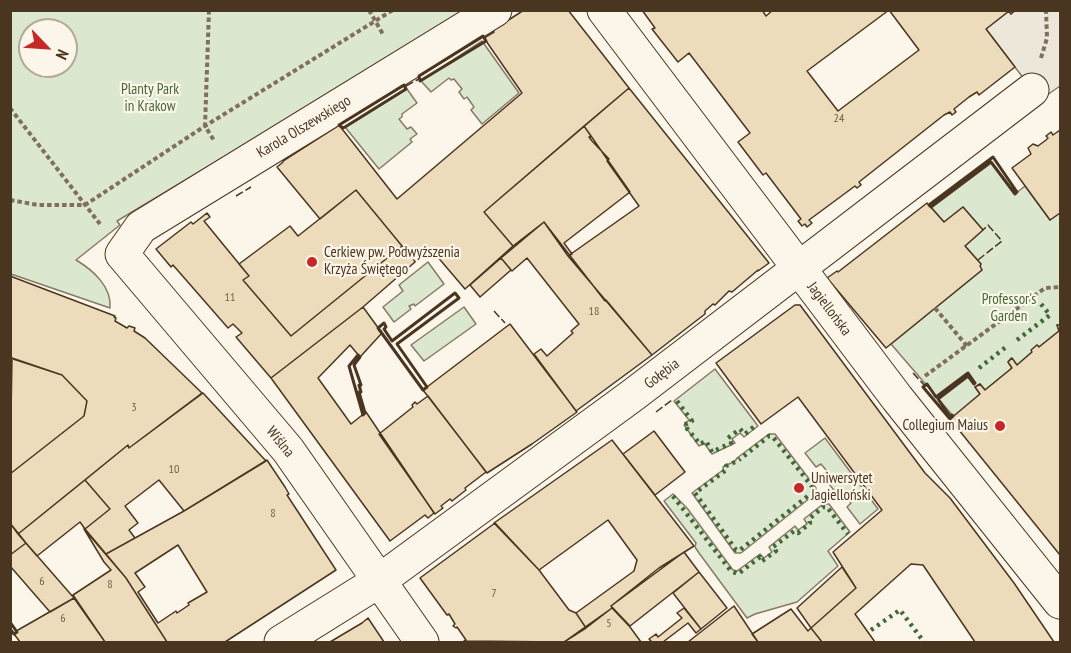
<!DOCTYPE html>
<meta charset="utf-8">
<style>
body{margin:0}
#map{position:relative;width:1071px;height:653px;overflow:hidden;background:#fbf6e9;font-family:"PT Sans Narrow",sans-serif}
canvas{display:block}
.frame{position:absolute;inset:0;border:12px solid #4a3520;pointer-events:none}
.north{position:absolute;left:18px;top:18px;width:60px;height:60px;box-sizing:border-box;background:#fbf6e9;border:2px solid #b4a999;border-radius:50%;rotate:115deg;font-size:16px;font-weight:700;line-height:24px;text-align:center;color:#4a3520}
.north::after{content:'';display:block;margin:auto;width:21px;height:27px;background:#c62828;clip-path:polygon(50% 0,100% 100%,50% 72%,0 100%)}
</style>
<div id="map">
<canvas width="1071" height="653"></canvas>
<div class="frame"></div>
<div class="north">N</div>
</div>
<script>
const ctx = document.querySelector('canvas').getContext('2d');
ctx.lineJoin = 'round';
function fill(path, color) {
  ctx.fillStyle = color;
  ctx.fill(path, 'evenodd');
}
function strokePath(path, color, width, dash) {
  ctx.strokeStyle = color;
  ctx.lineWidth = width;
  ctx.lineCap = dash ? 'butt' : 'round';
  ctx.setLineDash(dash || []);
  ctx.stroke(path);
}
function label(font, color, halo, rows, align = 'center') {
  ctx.font = font + ' "PT Sans Narrow",sans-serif';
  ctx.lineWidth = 4.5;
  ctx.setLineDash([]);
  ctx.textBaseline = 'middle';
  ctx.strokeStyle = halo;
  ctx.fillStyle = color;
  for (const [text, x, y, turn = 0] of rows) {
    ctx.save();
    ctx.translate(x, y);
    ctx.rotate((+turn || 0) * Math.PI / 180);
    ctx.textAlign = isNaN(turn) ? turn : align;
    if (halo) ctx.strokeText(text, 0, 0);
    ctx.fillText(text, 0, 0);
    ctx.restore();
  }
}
const green = new Path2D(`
 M11 11H468L117 221 120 225 76 260C93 270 112 287 110 308L11 274ZM30 30H66V66H30Z
 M482 41 519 93 482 124 471 110 474 107 467 97 464 99 459 92 462 89 454 79 451 80 449 78 431 92 421 81Z
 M407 89 417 103 402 114V117L399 119 407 129 411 127 417 134 410 139 412 142 379 169 345 127Z
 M991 162 1015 194 1025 186 1050 220 1060 213V325H1057L1059 331 1039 347 1037 345 1032 352 1017 365 1011 358 1008 362 1012 368 985 390 980 384 975 387 980 394 954 417 891 344 982 270 980 266 981 264 965 246 983 230 963 207 944 222 931 207Z
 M428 262 444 284 415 306 414 304 409 306 411 309 394 322 383 307 403 291 399 285Z
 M464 307 476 324 424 361 411 345Z
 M715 369 758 426 744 437 740 433 732 439 735 443 712 454 704 443 699 446 684 425 689 420 674 401Z
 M769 434H775L816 488 815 494 741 553H735L692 493 723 470V467L735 461 737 458Z
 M825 438 878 509 860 524 847 507 851 503 844 494 840 498 822 475 827 471 821 464 816 467 805 453Z
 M673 494 687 508 733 570 737 571 760 554 764 558 772 552 769 547 795 526 798 530 807 524 804 519 823 504H829L850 532 828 551 838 566 797 602 755 614 747 618 699 553 695 547 696 543 664 501Z`);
fill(green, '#dce7d0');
strokePath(green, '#887966', 1.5);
const parking = new Path2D(`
 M1009 11 1011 14 1015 11H1060V86L1040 100 986 29Z`);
fill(parking, '#ede7d9');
strokePath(parking, '#887966', 1.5);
const building = new Path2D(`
 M524 10H568L629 88 484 212 513 246 465 289 430 248 415 262 407 248 405 249 402 246 356 190 320 219 277 167 283 162V161L339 125 397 199 522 93 484 38 494 32 493 30Z
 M642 10H762L766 16 773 10H889L807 71 838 111 919 50 889 10H1015L1011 14 1009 11 986 29 1015 67 979 95 977 92 969 97 954 109 956 112 952 115 950 112 944 115 859 182 861 185 857 188 855 186 809 220 812 223 807 227 805 224 802 226 798 221 801 219 766 173 763 175 738 142 750 133 689 53 678 62 652 29 655 28Z
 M629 88 769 263 758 271V270L732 292 729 291 715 305 713 304 705 311V314L652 355 568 256 639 206 607 161 609 159 592 141 589 137 591 136 584 126Z
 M584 126 630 192 564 243 572 254 568 256 544 222 513 246 484 212Z
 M1060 130V213L1050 220 1012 168 1031 154 1028 148 1033 144 1038 146 1046 140 1048 138 1046 136 1051 132 1053 135Z
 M356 190 402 246 291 336 243 280 249 276 239 264 290 226 298 236Z
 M927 203 944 222 963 207 983 230 965 246 981 264 980 266 982 270 886 348 827 278 837 271 838 272Z
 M207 213 210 217 204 221 249 276 243 280 291 336 402 246 405 249 407 248 415 262 363 307 271 378 236 337 242 333 233 324 228 328 173 265 171 267 156 249 191 222 193 224Z
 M544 222 605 301 606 300 652 355 576 411 534 354 541 349 547 356 573 333 571 331 579 324 527 258 512 271 501 258Z
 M501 258 511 270 480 297 470 285Z
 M10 276 115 316 114 317 116 318 115 321 127 328 129 326 135 328 134 331 145 338 202 393 129 448 128 445 18 534 10 523V474L84 416 87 401 62 375 10 358Z
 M795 305H800L925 473 950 498 1014 583 1054 642H975L923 565 911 564 855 614 875 642H822L811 628 856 588 833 552 882 510 798 397 761 424 716 363Z
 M363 307 382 333 360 357 350 345 318 378 351 424 366 412 434 513 428 518 425 515 390 541 271 378Z
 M510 324 577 412 532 444 487 473 423 390Z
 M1057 325H1060V555L950 419 980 394 975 387 980 384 985 390 1012 368 1008 362 1012 358 1017 365 1032 352 1031 350 1037 345 1039 347 1059 331Z
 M12 358 62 375 87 401 84 416 10 474Z
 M203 393 266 461 184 511 159 480 125 506 138 523 129 530 135 538 106 554 85 529 110 509 85 480 128 445 129 448Z
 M428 396 486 472 465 488 466 490 452 501 450 499 441 506 443 508 435 514 379 434 413 407 412 405 415 402 417 404Z
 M654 431 685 472 655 495 623 454Z
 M612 440 694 546 659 568 611 606 612 608 586 628 576 613 634 571 637 560 608 520 539 570 494 523Z
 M267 460 285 487 289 494 287 495 336 570 225 642H167L126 578 106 554 184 511ZM178 545 207 592 188 603 189 605 177 613 176 611 158 623 138 592 145 587 135 573Z
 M85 480 110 509 85 529 80 522 37 556 18 534Z
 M10 523 26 543 10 555Z
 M495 523 539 570 569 610 576 613 586 628 564 642 464 641 466 640 457 627 456 628 453 626 455 624 449 614 447 615 420 578Z
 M84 529 126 578 167 642H105L73 595 111 570 104 562Z
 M26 543 74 598 50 612 10 566V555Z
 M684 552 699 572 630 626 611 606Z
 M842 567 856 588 811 628 797 608Z
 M699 572 727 608 701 629 673 593Z
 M74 598 105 642H20L14 634 18 630Z
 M734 606 758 642H688Z
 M612 608 630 627 641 642H564Z
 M684 608 701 629 696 633 688 623 663 642H652L649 639 656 634 658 637 682 618 677 613Z
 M791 609 808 631 811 628 822 642H758L752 634Z
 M368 618 384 642H330L362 623Z`);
fill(building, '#ecdcbc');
strokePath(building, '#4a3520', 1.5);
const street = new Path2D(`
 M604 10 897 398 1060 602
 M281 642 379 581 633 395 1032 90
 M422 642 288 450 122 254 141 227 495 10`);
strokePath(street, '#4a3520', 35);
strokePath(new Path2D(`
 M209 10 205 126 215 142
 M369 10 384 36
 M1041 58 1047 38 1046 10
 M10 108 100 224
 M10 200 38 205H85L205 126 393 10
 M935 308 967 346
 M925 376 1045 288 1060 287`), '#7f6f5c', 4, [4.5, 3]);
strokePath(street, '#fbf6e9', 33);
strokePath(new Path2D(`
 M1017 340 1050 315 1041 304
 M979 368 1006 347
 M677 401 692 421 684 425 700 444 706 441 712 452 731 443 728 438 740 429 745 434 756 425
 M735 462 726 466V470L695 493 736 550H740L813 492 814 489 773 437 769 436 739 460
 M673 496 731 571 738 574 760 557 762 561 776 551 773 547 794 531 798 533 810 523 809 519 823 507H827L848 534
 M871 630 900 610 924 642`), '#436837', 4.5, [3, 4.5]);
strokePath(new Path2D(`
 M406 86 419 79
 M236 196 251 187
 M978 260 1002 241 988 225 983 230
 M494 311 505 323
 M913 373 925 386
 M656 412 672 400`), '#4a3520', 1.5, [8, 3]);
strokePath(new Path2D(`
 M483 36 486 41 420 81 419 76Z
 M404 85 406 89 345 127 343 128 339 125Z
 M993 157 1017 192 1015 194 991 162 931 207 929 205Z
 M455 293 459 298 397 344 427 387 423 390 378 328 384 323 386 327 384 329 392 341Z
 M358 355 360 357 354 365 361 385H359L361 392H359L365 413 363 415 349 366Z
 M968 373 975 383 974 384 968 376 938 399 950 416 952 415 953 416 950 419 923 387 927 384 936 397Z
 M10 622 17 632
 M10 629 14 634 17 632`), '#4a3520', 3);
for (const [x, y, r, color] of [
 [312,262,6,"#c62828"],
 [1000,426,6,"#c62828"],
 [799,488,6,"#c62828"]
]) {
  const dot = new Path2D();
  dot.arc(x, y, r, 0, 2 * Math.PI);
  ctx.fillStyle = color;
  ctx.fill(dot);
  strokePath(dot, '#fbf6e9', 2);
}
label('12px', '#725f47', null, [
 ["24",839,119],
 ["11",230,298],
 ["18",594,312],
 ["3",134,408],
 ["10",174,470],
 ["8",273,514],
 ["6",42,582],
 ["8",110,585],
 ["7",494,594],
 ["6",63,619],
 ["5",609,624]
]);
label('15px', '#436837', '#fbf6e9', [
 ["Planty Park",150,90],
 ["in Krakow",150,107],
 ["Professor's",1009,300],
 ["Garden",1009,317]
]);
label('15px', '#4a3520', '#fbf6e9', [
 ["Karola Olszewskiego",304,127,-31],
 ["Jagiellońska",829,309,53],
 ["Gołębia",662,374,-37],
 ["Wiślna",280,442,51]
]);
label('15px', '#4a3520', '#fbf6e9', [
 ["Cerkiew pw. Podwyższenia",324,253],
 ["Krzyża Świętego",324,270],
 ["Collegium Maius",988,426,"right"],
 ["Uniwersytet",811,479],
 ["Jagielloński",811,496]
], 'left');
</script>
